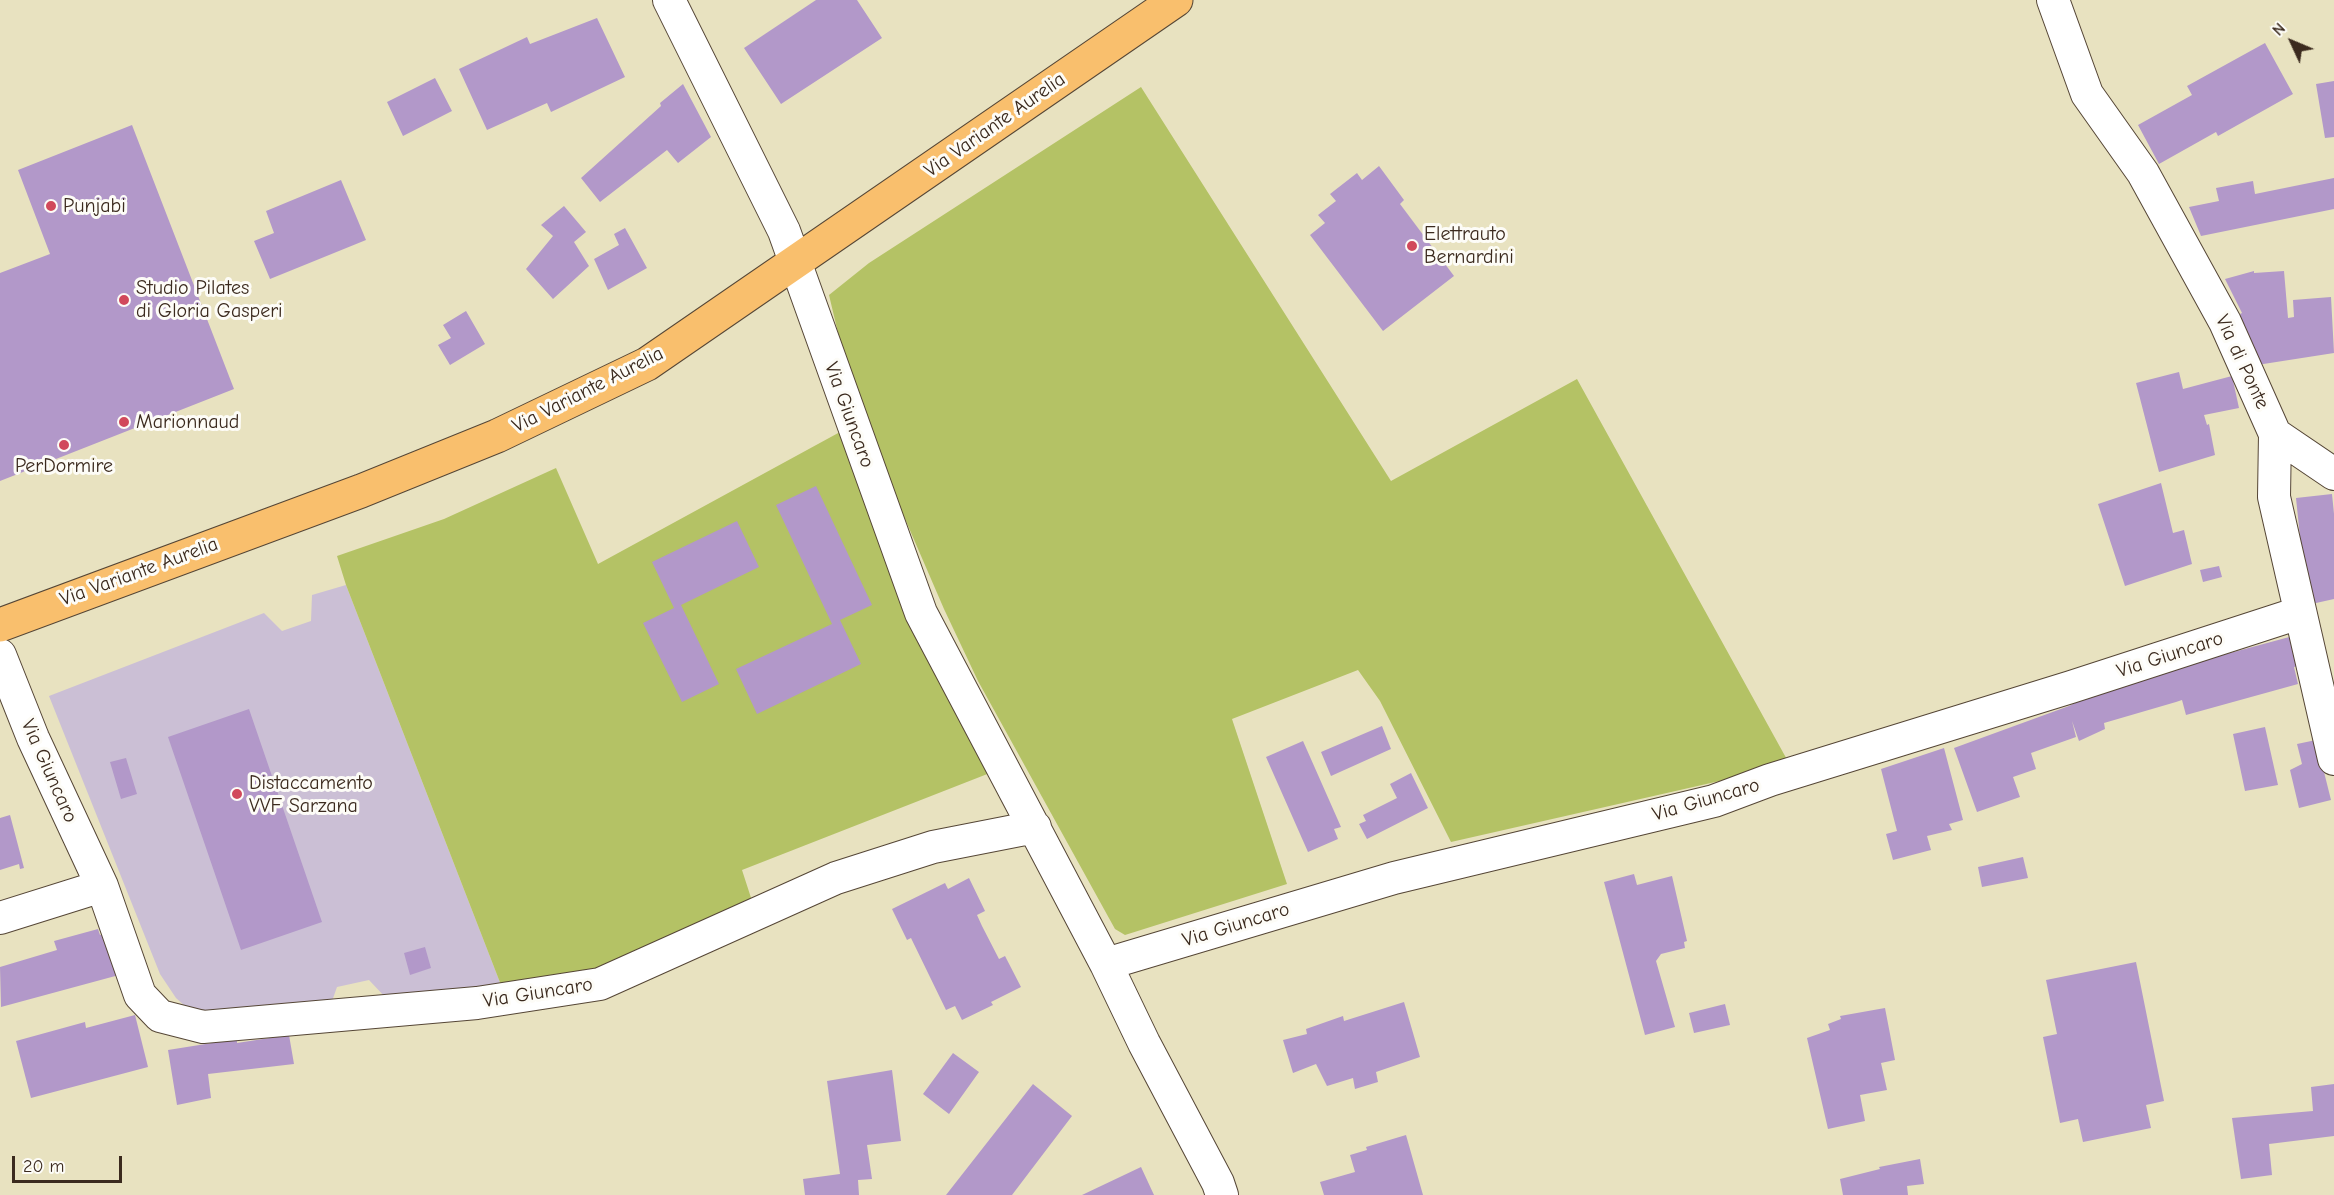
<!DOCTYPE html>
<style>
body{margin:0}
#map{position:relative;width:2334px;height:1195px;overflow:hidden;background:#e8e2c0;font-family:"Comic Neue",sans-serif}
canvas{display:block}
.north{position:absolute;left:2262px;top:12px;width:60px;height:60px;-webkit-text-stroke:4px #fdfcf7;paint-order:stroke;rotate:314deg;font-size:16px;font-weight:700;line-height:24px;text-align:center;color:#3b2a1e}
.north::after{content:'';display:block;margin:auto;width:21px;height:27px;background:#3b2a1e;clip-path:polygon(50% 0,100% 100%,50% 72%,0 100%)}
.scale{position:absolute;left:12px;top:1156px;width:110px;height:27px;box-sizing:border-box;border:3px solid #3b2a1e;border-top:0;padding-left:8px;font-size:18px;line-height:21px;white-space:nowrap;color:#3b2a1e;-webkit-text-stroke:4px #fdfcf7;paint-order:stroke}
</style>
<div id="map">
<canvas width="2334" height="1195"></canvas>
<div class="north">N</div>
<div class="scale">20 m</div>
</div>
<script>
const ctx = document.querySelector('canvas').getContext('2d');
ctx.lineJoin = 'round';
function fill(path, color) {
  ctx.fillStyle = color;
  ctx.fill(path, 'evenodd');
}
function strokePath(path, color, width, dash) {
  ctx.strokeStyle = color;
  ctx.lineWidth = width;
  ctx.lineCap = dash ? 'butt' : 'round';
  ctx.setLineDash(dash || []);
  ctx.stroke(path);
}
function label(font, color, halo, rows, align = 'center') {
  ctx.font = font + ' "Comic Neue",sans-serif';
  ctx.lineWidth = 6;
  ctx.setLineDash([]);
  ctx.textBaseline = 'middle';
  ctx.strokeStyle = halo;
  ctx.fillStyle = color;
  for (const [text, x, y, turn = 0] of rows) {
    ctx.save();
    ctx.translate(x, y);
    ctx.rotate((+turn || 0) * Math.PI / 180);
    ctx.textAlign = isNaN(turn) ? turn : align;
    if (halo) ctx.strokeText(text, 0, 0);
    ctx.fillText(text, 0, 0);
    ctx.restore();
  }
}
fill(new Path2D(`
 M346 585 501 985 386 998 369 980 337 987 331 1004 203 1012 187 1008 176 998 160 974 49 696 264 613 282 631 311 621 312 595Z`), '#cbbfd5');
fill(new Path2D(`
 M1141 87 1391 481 1577 379 1790 765 1451 842 1380 701 1358 670 1232 719 1287 884 1125 935 1115 929 978 681 944 609 880 461 839 337 829 295 869 263Z
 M840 432 995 771 742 870 753 904 595 974 501 985 346 585 337 556 444 519 556 468 598 564Z`), '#b4c265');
fill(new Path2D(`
 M816 0H857L882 38 781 104 744 48Z
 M597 18 625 77 551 112 547 103 487 130 459 69 527 37 530 44Z
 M2265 43 2293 94 2218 136 2216 132 2159 164 2138 125 2192 95 2187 86Z
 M435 78 452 111 403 136 387 102Z
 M2334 81V137L2325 138 2316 84Z
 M683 84 711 137 678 163 667 150 600 202 581 178 661 106 660 103Z
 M132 125 234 389 0 481V273L50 254 18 170Z
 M1379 166 1404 200 1400 204 1454 276 1383 331 1310 235 1325 223 1318 215 1336 201 1330 194 1357 173 1362 180Z
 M2334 178V209L2201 236 2189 207 2219 201 2216 188 2253 181 2255 194Z
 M341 180 366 240 270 279 254 241 274 233 266 211Z
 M564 206 586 232 574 242 589 266 553 299 526 269 553 236 541 225Z
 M625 228 647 268 608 290 594 259 619 245 614 234Z
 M2254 271V273L2284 271 2288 318 2294 317 2293 300 2331 297 2334 353 2257 365 2240 314 2242 313 2225 279Z
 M466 311 485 344 450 365 438 345 451 338 443 325Z
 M2179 372 2183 389 2232 376 2239 408 2204 415 2207 425 2209 424 2215 455 2159 472 2136 383Z
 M2161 483 2173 533 2184 530 2192 564 2125 586 2098 504Z
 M816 486 872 605 840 620 861 664 757 714 736 669 832 624 776 505Z
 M2332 494 2334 514V599L2307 605 2296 498Z
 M737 521 759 567 681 605 719 684 682 702 643 623 674 608 652 562Z
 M2219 566 2222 577 2203 582 2200 570Z
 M2293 636 2302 665 2294 667 2298 684 2186 715 2182 700 2176 702 2104 723 2105 729 2079 741 2072 721 2076 737 2031 753 2036 769 2013 777 2020 797 1977 812 1954 748 2069 706 2108 686Z
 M249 709 322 922 241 950 168 737Z
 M1382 726 1391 749 1331 776 1321 752Z
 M2265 727 2278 785 2245 791 2233 734Z
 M2316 740 2331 800 2299 808 2290 770 2302 764 2297 744Z
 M1303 741 1341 827 1334 829 1338 839 1308 852 1266 757Z
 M1944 748 1963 820 1949 824 1952 830 1927 836 1931 850 1893 860 1886 834 1897 831 1881 769Z
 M126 758 137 794 121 799 110 762Z
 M1411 773 1428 808 1367 839 1359 824 1366 821 1363 815 1397 798 1390 784Z
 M10 815 24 868 20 869 19 864 0 870V818Z
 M2023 857 2028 878 1982 887 1978 867Z
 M1634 874 1637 885 1672 876 1687 941 1684 942 1685 948 1661 954 1656 961 1675 1027 1645 1035 1604 882Z
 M969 878 985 911 977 915 982 926 999 959 1005 956 1021 987 991 1002 993 1005 962 1020 955 1006 946 1010 911 938 907 940 892 909 945 883 948 889Z
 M98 929 100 935 108 933 119 975 1 1007 0 967 57 950 54 941Z
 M425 947 431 968 410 975 404 953Z
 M2136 962 2164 1101 2146 1105 2151 1128 2083 1142 2078 1119 2060 1123 2043 1037 2057 1034 2046 980Z
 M1404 1002 1420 1057 1376 1072 1378 1082 1355 1089 1353 1078 1327 1086 1316 1064 1293 1073 1283 1040 1307 1034 1306 1029 1343 1016 1344 1021Z
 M1725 1004 1730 1025 1694 1033 1689 1013Z
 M1885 1008 1895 1060 1881 1063 1887 1090 1860 1095 1865 1121 1828 1129 1807 1038 1830 1030 1828 1024 1841 1019 1840 1016Z
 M135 1015 148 1067 31 1098 16 1041 85 1022 86 1028Z
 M289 1035 294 1064 208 1074 211 1098 177 1105 168 1050 237 1039V1043Z
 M953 1053 979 1072 949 1114 923 1094Z
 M892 1070 901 1141 867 1145 872 1179 858 1180 859 1195H805L803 1179 840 1174 827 1081Z
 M1033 1084 1072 1116 1012 1195H946Z
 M2334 1084V1136L2269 1144 2272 1175 2241 1179 2232 1118 2313 1111 2311 1087Z
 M1406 1135 1423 1195H1324L1320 1182 1355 1172 1350 1155 1367 1150 1366 1147Z
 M1920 1159 1924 1184 1907 1186 1908 1195H1843L1840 1179 1880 1169 1879 1167Z
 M1141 1167 1154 1195H1082Z`), '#b298c9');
const minor = new Path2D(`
 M669 0 784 231 921 613 1106 964 1394 878 1714 801 1770 780 2071 687 2299 613
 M2053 0 2087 94 2143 173 2225 322 2275 434 2274 497 2334 759
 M2275 434 2334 474
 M0 655 33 738 102 886 140 995 160 1016 203 1027 477 1003 600 984 836 878 933 847 1035 827
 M0 918 102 886
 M1106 964 1144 1043 1218 1183 1222 1195`);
const primary = new Path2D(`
 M0 625 361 491 497 436 647 364 1176 0`);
strokePath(minor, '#554636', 34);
strokePath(primary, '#554636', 35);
strokePath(minor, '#fff', 32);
strokePath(primary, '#f9bf6d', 33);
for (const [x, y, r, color] of [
 [51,206,6,"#d1495b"],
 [1412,246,6,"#d1495b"],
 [124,300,6,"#d1495b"],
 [124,422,6,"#d1495b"],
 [64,445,6,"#d1495b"],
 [237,794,6,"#d1495b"]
]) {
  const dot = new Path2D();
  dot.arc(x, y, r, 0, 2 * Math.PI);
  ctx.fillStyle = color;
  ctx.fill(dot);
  strokePath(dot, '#fdfcf7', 2);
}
label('20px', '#3b2a1e', '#fdfcf7', [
 ["Via Variante Aurelia",995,125,-35],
 ["Via di Ponte",2242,362,65],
 ["Via Variante Aurelia",588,390,-27],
 ["Via Giuncaro",849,415,70],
 ["Via Variante Aurelia",139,572,-20],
 ["Via Giuncaro",2170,655,-18],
 ["Via Giuncaro",49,771,66],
 ["Via Giuncaro",1706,800,-16],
 ["Via Giuncaro",1236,925,-17],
 ["Via Giuncaro",538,993,-9]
]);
label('20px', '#3b2a1e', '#fdfcf7', [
 ["Punjabi",63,206],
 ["Elettrauto",1424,234],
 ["Bernardini",1424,257],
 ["Studio Pilates",136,288],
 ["di Gloria Gasperi",136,311],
 ["Marionnaud",136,422],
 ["PerDormire",64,466,"center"],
 ["Distaccamento",249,783],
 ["VVF Sarzana",249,806]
], 'left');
</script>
